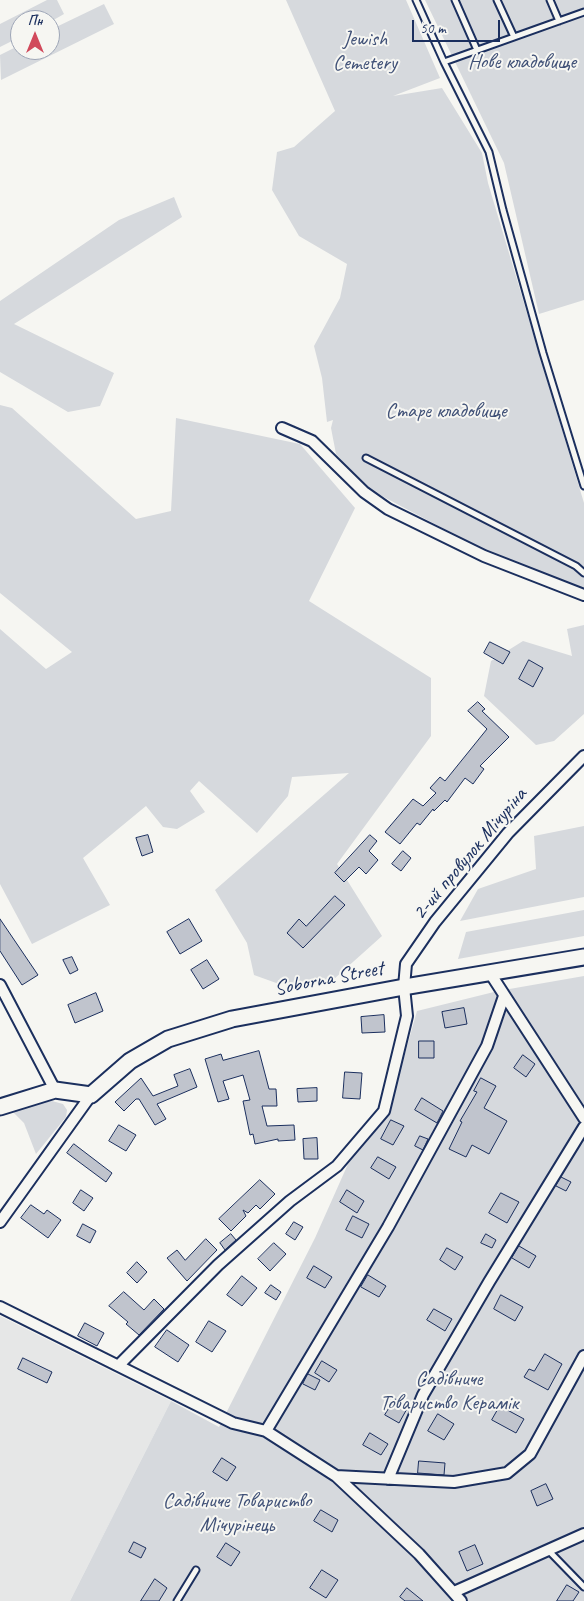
<!DOCTYPE html>
<meta charset="utf-8">
<style>
body{margin:0}
#map{position:relative;width:584px;height:1601px;overflow:hidden;background:#f6f6f2;font-family:Caveat,sans-serif}
canvas{display:block}
.north{position:absolute;left:10px;top:10px;width:50px;height:50px;box-sizing:border-box;background:#f6f6f2;border:1px solid #9ea6b7;border-radius:50%;rotate:0deg;font-size:14px;font-weight:700;line-height:20px;text-align:center;color:#1b2f5e}
.north::after{content:'';display:block;margin:auto;width:18px;height:22px;background:#d1495b;clip-path:polygon(50% 0,100% 100%,50% 72%,0 100%)}
.scale{position:absolute;left:412px;top:20px;width:88px;height:22px;box-sizing:border-box;border:2px solid #1b2f5e;border-top:0;padding-left:6px;font-size:15px;line-height:18px;white-space:nowrap;color:#1b2f5e;-webkit-text-stroke:4px #f6f6f2;paint-order:stroke}
</style>
<div id="map">
<canvas width="584" height="1601"></canvas>
<div class="north">Пн</div>
<div class="scale">50 m</div>
</div>
<script>
const ctx = document.querySelector('canvas').getContext('2d');
ctx.lineJoin = 'round';
function fill(path, color) {
  ctx.fillStyle = color;
  ctx.fill(path, 'evenodd');
}
function strokePath(path, color, width, dash) {
  ctx.strokeStyle = color;
  ctx.lineWidth = width;
  ctx.lineCap = dash ? 'butt' : 'round';
  ctx.setLineDash(dash || []);
  ctx.stroke(path);
}
function label(font, color, halo, rows, align = 'center') {
  ctx.font = font + ' Caveat,sans-serif';
  ctx.lineWidth = 4;
  ctx.setLineDash([]);
  ctx.textBaseline = 'middle';
  ctx.strokeStyle = halo;
  ctx.fillStyle = color;
  for (const [text, x, y, turn = 0] of rows) {
    ctx.save();
    ctx.translate(x, y);
    ctx.rotate((+turn || 0) * Math.PI / 180);
    ctx.textAlign = isNaN(turn) ? turn : align;
    if (halo) ctx.strokeText(text, 0, 0);
    ctx.fillText(text, 0, 0);
    ctx.restore();
  }
}
fill(new Path2D(`
 M0 1316 171 1401 70 1601H0Z`), '#e6e7e7');
fill(new Path2D(`
 M47 0H57L64 14 50 22V20H20V37L0 47V24Z
 M286 0H406L440 78 393 96 442 88 482 153 488 183 584 503V590L493 555 365 487 336 454 331 428 333 420 327 422 322 378 314 346 340 298 347 264 299 236 272 190 277 152 294 147 335 111Z
 M425 0H584V300L539 314 504 163Z
 M104 4 114 24 1 80 0 55 20 45V50H50V30Z
 M174 197 182 217 14 324 114 373 100 406 68 412 0 372V301L119 220Z
 M0 405 12 408 136 519 171 511 176 418 300 444 355 508 309 601 431 678V736L337 864 382 936 334 979 279 984 254 975 247 943 215 890 349 773 292 777 288 796 257 833 199 781 190 791 205 812 177 829 163 827 146 806 83 858 110 905 32 944 0 884V629L46 669 72 652 0 593Z
 M584 625V714L554 741 536 745 484 696 491 661 523 641 572 656 567 629Z
 M584 826V897L460 921 478 889 536 869 534 836Z
 M584 910V936L458 959 466 932Z
 M584 976V1601H70L171 1401 219 1427 315 1238 348 1164 387 1117 417 1011 498 991Z
 M52 1101 63 1104 67 1110 66 1117 36 1154 24 1123 13 1112 17 1107Z`), '#d6d9dd');
const building = new Path2D(`
 M490 642 510 652 503 664 484 653Z
 M529 660 543 668 533 687 519 679Z
 M478 702 485 709 482 711 509 737 480 766 484 769 473 784 465 778 447 802 445 800 434 811 433 809 420 825 417 823 400 844 385 832 413 799 423 806 436 793 430 788 440 777 445 781 487 729 468 711Z
 M148 835 153 852 142 856 136 838Z
 M370 835 377 841 369 851 378 860 366 874 359 867 344 882 335 873Z
 M403 851 411 858 401 871 392 864Z
 M335 896 345 905 303 948 287 933 299 919 306 926Z
 M0 919 38 975 22 985 0 951Z
 M189 919 202 941 180 954 167 932Z
 M72 957 78 970 70 974 63 960Z
 M207 960 219 979 203 989 191 970Z
 M96 993 103 1011 75 1023 68 1005Z
 M464 1008 467 1024 445 1028 442 1012Z
 M384 1015 385 1032 362 1033 361 1017Z
 M419 1041H434V1058H419Z
 M259 1051 269 1089H276L277 1106H262L267 1126 294 1125 295 1140 278 1141V1139L255 1144 253 1134 250 1135 243 1101 250 1100 243 1075 223 1081 229 1099 218 1102 205 1059 221 1054 223 1060Z
 M523 1055 535 1064 526 1077 514 1068Z
 M190 1069 197 1087 157 1104 166 1119 155 1125 139 1099H136L124 1111 115 1102 141 1078 153 1096 178 1086 174 1075Z
 M345 1072 362 1073 360 1099 343 1098Z
 M481 1078 496 1086 484 1108 507 1121 489 1154 472 1145 466 1157 449 1149 462 1122 460 1121 477 1092 474 1091Z
 M317 1088V1101L298 1102 297 1089Z
 M422 1098 443 1111 437 1123 415 1110Z
 M391 1120 404 1126 393 1145 381 1139Z
 M119 1125 136 1135 126 1151 109 1141Z
 M420 1136 428 1139 423 1150 415 1146Z
 M317 1138 318 1159H304L303 1139Z
 M74 1144 112 1173 106 1182 67 1153Z
 M378 1157 396 1167 389 1179 371 1168Z
 M561 1177 571 1182 566 1191 556 1186Z
 M260 1180 275 1194 260 1209 256 1205 248 1213 243 1210 246 1216 231 1231 219 1219Z
 M81 1190 93 1198 84 1211 73 1203Z
 M347 1190 364 1201 357 1213 340 1202Z
 M501 1193 519 1202 507 1223 489 1213Z
 M31 1205 44 1214 47 1210 61 1220 48 1238 21 1218Z
 M353 1216 369 1224 362 1238 346 1230Z
 M294 1222 303 1227 295 1240 286 1234Z
 M83 1224 96 1231 90 1243 77 1236Z
 M231 1234 236 1240 225 1250 220 1243Z
 M486 1234 496 1240 492 1248 481 1243Z
 M206 1239 217 1250 187 1281 167 1258 177 1250 185 1260Z
 M274 1243 286 1254 270 1271 258 1259Z
 M519 1246 536 1256 529 1268 512 1258Z
 M447 1248 463 1257 455 1270 440 1260Z
 M137 1262 147 1272 137 1283 127 1273Z
 M314 1266 332 1277 325 1288 307 1278Z
 M368 1275 386 1286 379 1297 361 1287Z
 M242 1276 257 1288 242 1306 227 1295Z
 M271 1285 281 1292 276 1300 265 1293Z
 M124 1292 144 1310 154 1299 164 1309 139 1335 126 1324 128 1322 109 1306Z
 M501 1295 523 1307 515 1321 494 1309Z
 M434 1309 452 1319 445 1331 427 1320Z
 M209 1321 226 1331 212 1352 196 1342Z
 M85 1323 104 1333 97 1346 78 1336Z
 M167 1330 189 1345 178 1362 155 1347Z
 M545 1354 562 1364 548 1390 524 1377 529 1369 534 1371Z
 M23 1358 52 1372 47 1383 18 1369Z
 M322 1361 337 1370 329 1382 315 1373Z
 M308 1374 320 1380 315 1390 303 1384Z
 M395 1399 408 1407 399 1423 385 1415Z
 M500 1406 524 1419 516 1433 492 1420Z
 M438 1414 454 1424 444 1440 428 1431Z
 M370 1433 388 1444 381 1455 363 1445Z
 M222 1458 236 1467 227 1481 213 1472Z
 M419 1461 445 1463 444 1475 418 1473Z
 M546 1484 553 1499 537 1506 531 1491Z
 M321 1510 338 1520 332 1532 314 1521Z
 M134 1542 146 1548 141 1558 129 1552Z
 M226 1543 240 1552 231 1566 217 1557Z
 M475 1545 483 1564 467 1571 459 1552Z
 M322 1570 338 1580 326 1598 310 1588Z
 M155 1579 167 1588 159 1601H141Z
 M567 1585 579 1592 573 1601H557Z
 M407 1588 423 1601H405L400 1597Z`);
fill(building, '#c0c4cd');
strokePath(building, '#1b2f5e', 1);
const service = new Path2D(`
 M416 0 444 62 489 152 503 210 543 353 584 486
 M455 0 477 50
 M497 0 514 37
 M550 0 559 21
 M444 62 584 12
 M366 458 576 566 584 573
 M548 1550 584 1587
 M177 1601 196 1570`);
const minor = new Path2D(`
 M282 428 312 441 364 492 388 509 484 556 584 595
 M490 973 584 1118
 M0 985 55 1090
 M0 1222 91 1095
 M0 1307 233 1423 266 1431 336 1476 454 1482 507 1473 530 1454 584 1356
 M119 1365 218 1265 290 1201 337 1166 384 1111 407 1016 404 987 406 964 435 922 508 833 584 756
 M266 1431 388 1227 487 1046 504 996
 M336 1476 419 1554 461 1601
 M388 1479 423 1395 489 1282 584 1127
 M454 1592 584 1534`);
const secondary = new Path2D(`
 M0 1107 55 1090 91 1095 130 1061 168 1039 232 1019 404 987 584 957`);
strokePath(service, '#1b2f5e', 9);
strokePath(minor, '#1b2f5e', 14);
strokePath(secondary, '#1b2f5e', 19);
strokePath(service, '#f6f6f2', 5);
strokePath(minor, '#f6f6f2', 10);
strokePath(secondary, '#f6f6f2', 15);
label('21px', '#405177', '#f6f6f2', [
 ["Jewish",365,39],
 ["Cemetery",365,63],
 ["Нове кладовище",522,62],
 ["Старе кладовище",446,411],
 ["Садівниче",449,1379],
 ["Товариство Керамік",449,1403],
 ["Садівниче Товариство",237,1501],
 ["Мічурінець",237,1525]
]);
label('21px', '#1b2f5e', '#f6f6f2', [
 ["2-ий провулок Мічуріна",470,854,-50],
 ["Soborna Street",329,979,-11]
]);
</script>
